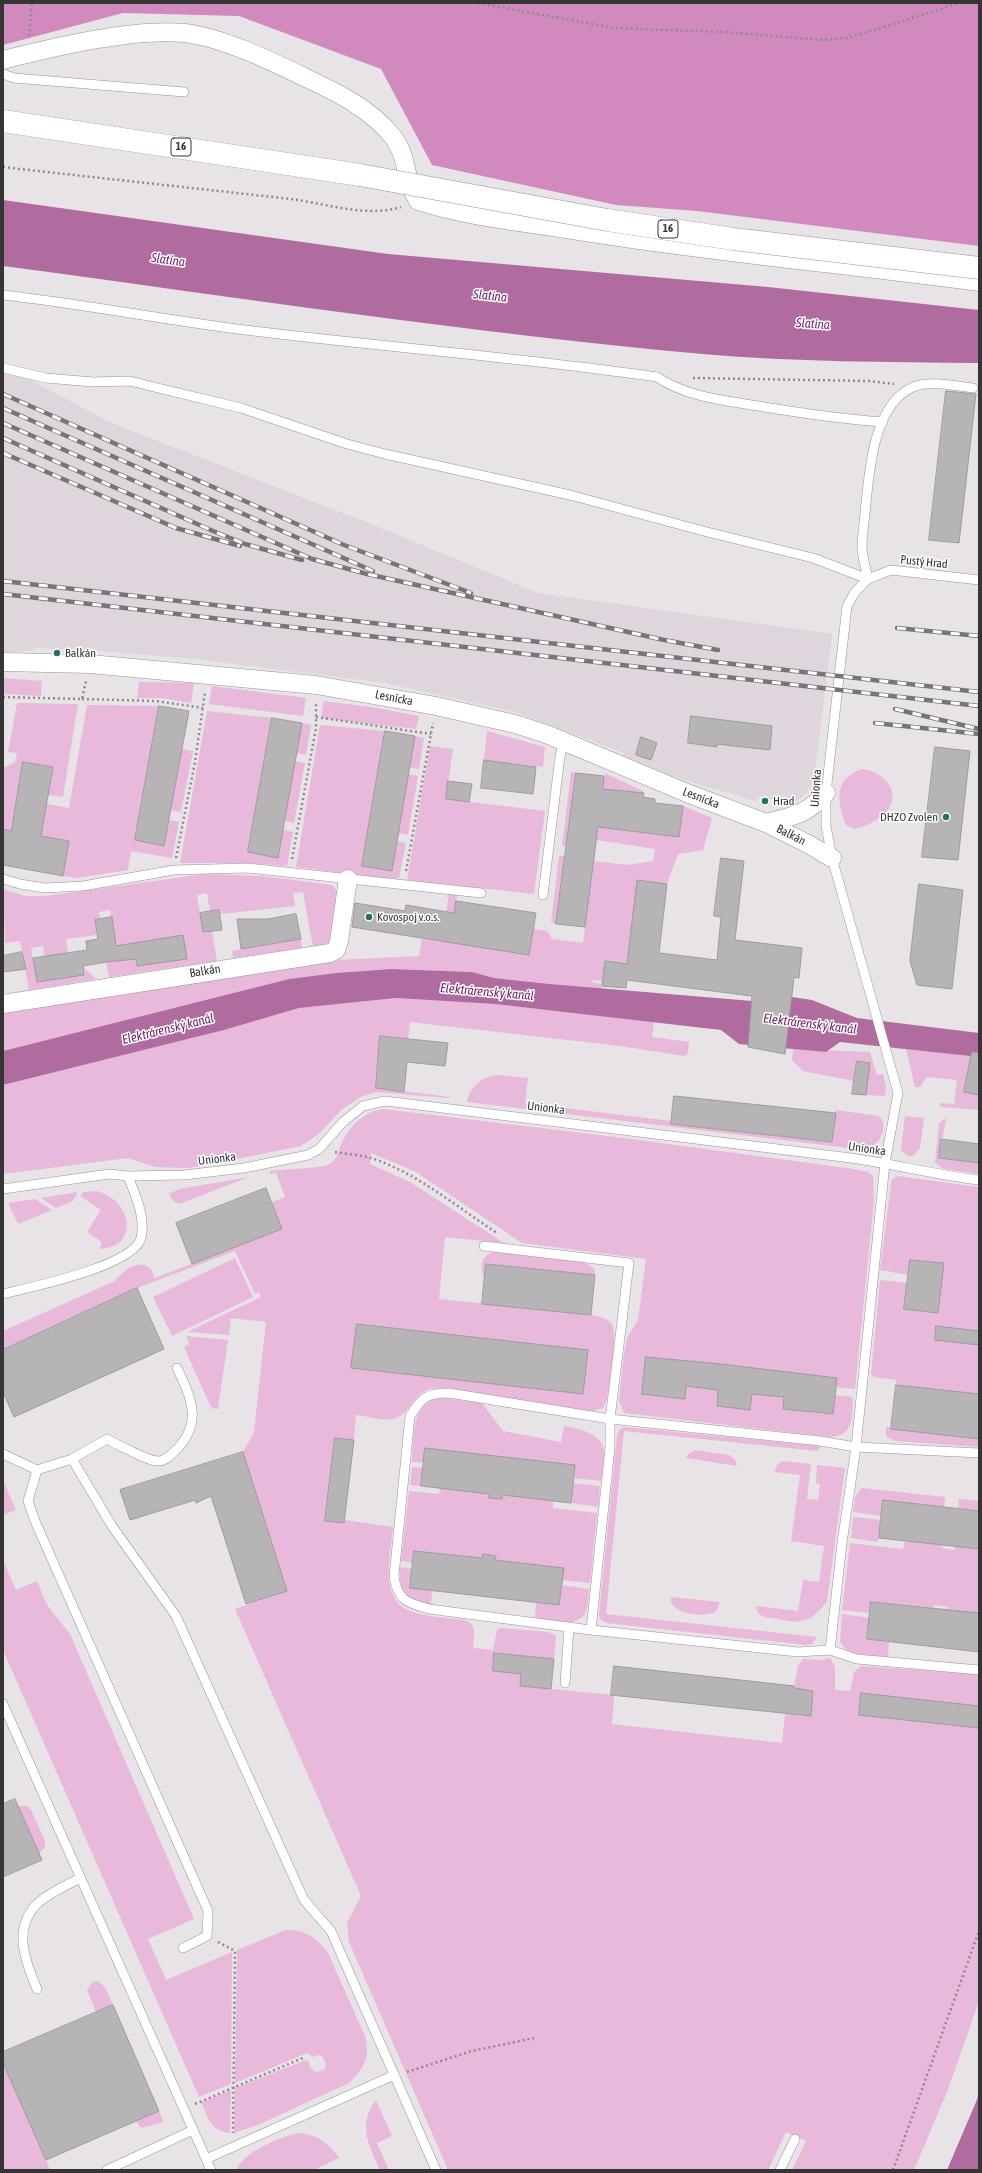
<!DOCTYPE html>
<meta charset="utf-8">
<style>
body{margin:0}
#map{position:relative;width:982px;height:2173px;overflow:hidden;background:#e7e3e6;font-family:"Asap Condensed",sans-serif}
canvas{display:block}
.frame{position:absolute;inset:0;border:4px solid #363536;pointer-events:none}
</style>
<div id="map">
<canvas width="982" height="2173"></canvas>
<div class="frame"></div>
</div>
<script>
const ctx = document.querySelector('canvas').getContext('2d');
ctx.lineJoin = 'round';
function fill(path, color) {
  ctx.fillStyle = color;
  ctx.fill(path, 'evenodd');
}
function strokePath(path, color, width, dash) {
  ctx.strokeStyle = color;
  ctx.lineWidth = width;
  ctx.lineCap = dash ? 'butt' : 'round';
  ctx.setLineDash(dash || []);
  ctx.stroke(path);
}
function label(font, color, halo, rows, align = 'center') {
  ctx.font = font + ' "Asap Condensed",sans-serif';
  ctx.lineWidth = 3;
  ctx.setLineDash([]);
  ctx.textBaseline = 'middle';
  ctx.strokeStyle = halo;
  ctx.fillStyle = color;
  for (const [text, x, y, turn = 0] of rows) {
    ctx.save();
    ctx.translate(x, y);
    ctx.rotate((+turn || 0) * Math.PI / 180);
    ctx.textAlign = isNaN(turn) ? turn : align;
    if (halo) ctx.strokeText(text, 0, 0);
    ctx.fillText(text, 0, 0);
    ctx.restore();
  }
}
fill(new Path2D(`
 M3 365 109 422 376 526 538 593 832 634 814 778 808 791 801 798 789 804 773 806 774 800 757 796 756 801 674 777 623 756 624 753 515 712 385 683 194 659 99 651 34 648 33 651 3 652Z`), '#dfd5dc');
fill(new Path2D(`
 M3 678 42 681 41 696 3 694Z
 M139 682 194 683 191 703 161 698H137Z
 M212 686 306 698 303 716 209 704Z
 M324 701 377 708 419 716 416 729 321 718Z
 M17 703 78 704 63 797 48 795 53 767 23 762 11 831 3 829V768L15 762 17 753 8 752Z
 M87 705 159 706 135 840 164 846 169 820 179 822 172 858 131 851 128 870 76 878 63 876 69 841 41 836 47 804 69 808Z
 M207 711 272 718 248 852 278 858 283 830 293 832 287 866 250 863H180Z
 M302 723 311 725 306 755 296 753Z
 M320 725 385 731 362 866 392 871 397 841 406 843 399 878 388 879 296 867Z
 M487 731 545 747 543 767 484 760Z
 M415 736 424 738 419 769 410 767Z
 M430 746 453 749 446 799 545 811 534 894 407 880Z
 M182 749 193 751 181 812 171 810Z
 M295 761 305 763 294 823 285 821Z
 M862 769C884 771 904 794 885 813 877 822 865 826 854 829L846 825C837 801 833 779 862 769Z
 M571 772 576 773 567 846H562Z
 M605 773 643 791 644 793 619 829 678 837 683 806 712 818 703 850 678 854 667 884 637 880 627 964 605 961 603 981 592 980 591 982 602 984 601 989 494 978 472 972 391 969 336 973 289 979 3 1051V1012L336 960 419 956 422 939 441 942 449 894 457 896 449 941 529 955 533 929 547 931 552 939 583 943 594 861 627 865 653 861 655 849 597 840Z
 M408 774 418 776 408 835 398 833Z
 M559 856H565L557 924 551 922Z
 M205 874 262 876 332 885 338 893 332 944 313 947 303 892 293 893 295 906 220 914 219 910 210 912 207 893 197 895 203 932 212 930 217 961 109 977 106 962 117 961 110 910 99 912 100 919 95 920 97 935 66 939 68 953 44 957 43 946 31 948 37 982 84 975 83 967 96 979 29 990 20 941 5 943 3 889 25 896H46Z
 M301 939 302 948 233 958 232 951Z
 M396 998 495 1004 654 1021 652 1037 689 1042 688 1054 684 1056 620 1046 410 1022 408 1039 380 1036 376 1088 451 1097 450 1098 375 1092 361 1097 341 1110 320 1133 301 1146 207 1165 187 1168 155 1167 128 1158 3 1174V1085L224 1030 299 1008Z
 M793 1049 870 1052 877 1075 883 1074 886 1087 885 1095 883 1096 866 1095 869 1062 857 1061 854 1081 803 1071 792 1060Z
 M906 1049 979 1057 967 1078 964 1092 979 1095V1110L940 1107 941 1103 954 1104 957 1080 927 1077 920 1087H915Z
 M499 1075 528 1078 525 1103 671 1121V1124L831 1142 836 1110 879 1116C887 1122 883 1134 878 1142L871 1147 857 1149 467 1102C470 1086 483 1076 499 1075Z
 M383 1109 632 1139 853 1169 868 1172 873 1176 874 1201 855 1389 836 1387 755 1368 722 1364 643 1394 685 1399 686 1386 718 1390 717 1406 750 1410 752 1394 784 1397 783 1409 825 1414 835 1395 853 1397C852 1417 854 1437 829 1437L624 1413 619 1400 624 1354 627 1338 638 1320 646 1259 522 1243 416 1172 371 1153 370 1164 410 1182 504 1243 445 1237 439 1299 591 1315C598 1317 606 1317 611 1323 619 1333 609 1384 607 1399L603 1408 592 1411 452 1389C444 1389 434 1387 427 1390 412 1395 409 1416 393 1419 381 1421 367 1416 356 1415L354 1440 335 1438 325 1521 344 1523 345 1520 393 1527C391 1553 378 1598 410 1611 426 1617 447 1618 464 1620 478 1624 474 1636 473 1648L493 1650 497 1630 500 1628 548 1632 555 1635 556 1638 554 1659 494 1653 493 1670 521 1674 520 1686 614 1695 612 1724 782 1743 785 1714 811 1716 813 1691 794 1688 798 1666 803 1659 820 1660 830 1658 835 1667V1690L850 1691 854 1672 861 1666 979 1674V1706L861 1694 859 1715 979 1728V2001L947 2092 914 2170H792L806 2141 786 2132 768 2170H448L349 1942 347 1923 361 1896 235 1609 287 1591 243 1452 254 1432 266 1322 231 1318 229 1335 187 1332 261 1297 259 1292 255 1294 235 1251 137 1288 3 1350V1331L115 1281C121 1273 137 1259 148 1267 152 1269 153 1274 155 1278L282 1229 272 1202 285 1197 276 1173 270 1174V1171C285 1168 322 1170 331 1163 337 1159 338 1153 340 1147 348 1128 362 1112 383 1109ZM357 1324 588 1350 583 1394 352 1368Z
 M905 1116 924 1118 920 1148 913 1156H908L901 1150Z
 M946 1118 939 1158 979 1163V1174L944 1169 935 1163 939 1123Z
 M897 1176 979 1187V1394L896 1385V1380L874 1377 871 1374 880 1280 907 1283 904 1309 938 1313 943 1263 910 1260 908 1275 880 1270 891 1184 892 1179ZM936 1327 964 1343 935 1340Z
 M249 1177 179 1204 173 1201 169 1194 179 1189Z
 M96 1191C132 1199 141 1248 99 1249L102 1242 87 1232 101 1210 80 1196 83 1192Z
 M78 1192 73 1201 56 1208 41 1198Z
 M35 1199 52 1210 18 1224 8 1203Z
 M493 1252 584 1262 595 1269V1275L487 1264 485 1278C478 1269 482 1255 493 1252Z
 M235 1258 253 1297 172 1336 153 1297Z
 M186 1336 228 1340 218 1409 212 1408 208 1401 184 1347 189 1344Z
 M444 1398 482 1403 503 1431 561 1442 564 1426C577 1428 604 1434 604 1452 605 1461 602 1472 601 1481L574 1478 575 1465 412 1462C414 1436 410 1400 444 1398Z
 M625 1427 821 1446 817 1451 624 1431 606 1614 817 1637 812 1644 806 1645 607 1623 601 1620 599 1615 617 1435 620 1429Z
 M886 1427 979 1439V1447L895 1441 886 1436Z
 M695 1450 729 1455 736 1461 737 1466 686 1458 688 1454Z
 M782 1461 811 1464 807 1499 818 1500 820 1484 816 1483 817 1465 845 1468 827 1601 822 1608 811 1618 796 1622 764 1617 758 1613 756 1606 798 1611 803 1580 819 1582 824 1546 791 1541 800 1475 774 1472 778 1464Z
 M412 1467 423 1468 421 1486 410 1485Z
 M3 1480 16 1510 3 1515Z
 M573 1483 600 1486 598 1507 571 1503Z
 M440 1488 489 1494V1498L502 1499 503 1495 553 1501V1508L597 1513 590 1583 562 1580 563 1568 496 1560V1556L483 1554 482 1558 414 1551 413 1563 401 1561 409 1491 439 1494Z
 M862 1488 945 1497 944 1507 883 1500 881 1516 853 1512 855 1497Z
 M959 1499 979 1501V1511L958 1508Z
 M853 1517 881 1520 878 1542 851 1538Z
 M905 1541 942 1545V1548L954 1550 955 1546 979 1549V1613L948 1610V1607L935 1605 934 1608 872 1602 870 1613 842 1610 850 1543 903 1549Z
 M3 1560 16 1590 37 1581 47 1605 70 1634 194 1919 148 1939 166 1980 232 1952 231 2084 199 2097 3 1650Z
 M400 1567 412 1569 410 1588 432 1591 431 1605C406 1601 398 1592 400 1567Z
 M562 1585 589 1589C588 1597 589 1609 583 1616 573 1628 548 1620 535 1618L536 1603 559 1605Z
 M671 1597 720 1602 717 1610C708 1619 668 1615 671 1597Z
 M842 1614 870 1618 867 1639 889 1642 888 1657C871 1655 849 1658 840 1642Z
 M18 1806H27L31 1810 45 1841V1847L39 1854Z
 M286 1930C304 1929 316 1937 327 1951L365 2036C371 2056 363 2070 349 2083L260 2124 234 2133 235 2088 306 2060 309 2062C309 2068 312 2071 317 2072L325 2069 326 2064 322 2056 318 2055 313 2057 307 2053 235 2083 237 1950Z
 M98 1981 105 1987 113 2005 96 2012 87 1990 93 1982Z
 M3 2063 46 2160 50 2170H3Z
 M231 2090 230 2133C209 2130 209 2119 201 2102Z
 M376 2100 392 2136 377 2143 389 2170H380C369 2145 357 2125 376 2100Z
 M159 2111 163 2120 161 2123 141 2128 136 2121Z
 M298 2133C317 2134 329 2143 339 2158L314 2170H236C244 2152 279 2137 298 2133Z`), '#e8b9db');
fill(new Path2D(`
 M3 3H979V246L697 211 616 205 432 165 381 69 239 16 123 13 3 45Z`), '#d18abe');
fill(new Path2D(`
 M3 200 388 254 768 287 979 310V363C887 362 795 362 703 354 469 333 236 297 3 266Z
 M391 969 472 972 494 978 550 984 752 1001 792 997 812 1000 857 1018 979 1033V1057L840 1042 826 1052 739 1044 721 1030 495 1004 396 998 299 1008 224 1030 3 1085V1051L289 979 336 973Z
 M979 2094V2170H947L976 2102Z`), '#b06c9f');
const building = new Path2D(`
 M946 391 976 394 959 543 929 540Z
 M159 706 189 711 164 846 135 840Z
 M691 716 772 726 770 750 717 744V747L688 743Z
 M272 718 302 723 278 858 248 852Z
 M385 731 415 736 392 871 362 866Z
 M641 737 657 743 651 760 636 755Z
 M935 747 970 751 958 860 922 857Z
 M484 760 536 767 533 794 481 788Z
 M23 762 53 767 41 836 69 841 63 876 3 865V829L11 831Z
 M576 773 604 776 603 789 644 793 643 797 655 799V803L683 806 679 837 598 827 585 927 556 924Z
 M448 781 472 784 469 802 446 799Z
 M721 858 744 861 735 940 802 948 799 978 794 977 785 1054 748 1047 752 996 627 980 626 988 602 986 605 961 627 964 637 880 667 884 659 953 717 960 721 917 714 916Z
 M919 884 963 890 952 989 917 985 910 961Z
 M456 901 536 913 529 955 352 927 355 903 405 911 406 905 454 913Z
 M219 910 222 930 203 932 200 913Z
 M296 914 301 939 241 949 237 919H268Z
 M112 917 116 946 183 935 187 959 137 966 136 959 106 962 83 966 84 975 37 982 33 958 87 950 86 941 98 939 95 920Z
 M22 952 26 969 3 972V956Z
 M380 1036 448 1043 445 1066 407 1062 404 1092 376 1088Z
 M972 1052 979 1053V1095L964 1092Z
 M857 1061 870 1063 866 1095 852 1094Z
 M674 1096 836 1113 832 1142 671 1124Z
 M941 1139 979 1144V1163L939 1158Z
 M266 1188 282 1229 192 1264 176 1223Z
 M910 1260 944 1263 938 1313 904 1309Z
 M486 1264 595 1275 591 1315 482 1304Z
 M137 1288 164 1349 14 1417 3 1392V1350Z
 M357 1324 588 1350 583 1394 351 1368Z
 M936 1326 979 1331V1345L935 1340Z
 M646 1357 721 1364 837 1378 833 1414 783 1409 784 1397 752 1394 750 1410 717 1406 718 1390 686 1386 685 1399 642 1394Z
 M896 1385 979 1394V1439L891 1429Z
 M335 1438 354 1440 344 1523 325 1521Z
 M425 1448 575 1465 571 1503 503 1495 502 1499 489 1498V1494L421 1486Z
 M243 1452 287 1591 246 1604 211 1496 196 1503 195 1500 130 1520 120 1490Z
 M883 1500 979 1511V1549L879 1538Z
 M414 1551 482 1558 483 1554 496 1556 495 1560 564 1568 559 1605 410 1588Z
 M871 1602 979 1613V1652L867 1639Z
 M494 1653 554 1659 551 1689 520 1686 521 1674 493 1671Z
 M614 1666 794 1686V1688L813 1691 811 1716 611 1695Z
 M861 1693 979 1706V1728L859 1715Z
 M15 1799 42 1860 3 1877V1804Z
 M113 2005 159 2111 46 2160 3 2063V2052Z`);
fill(building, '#b7b4b6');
strokePath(building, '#9d999c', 1);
const service = new Path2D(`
 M3 74 14 78 184 92
 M3 295C84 304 164 320 245 330 382 347 520 357 657 377 687 397 723 400 758 406 800 413 841 419 883 422
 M3 368 46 378 93 382 130 381 162 389 241 408 347 444 385 454 570 495 707 532 813 558 868 579
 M868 579C866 569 863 559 862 549 862 537 864 524 865 513 869 475 872 405 913 387 929 380 956 386 973 388
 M979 580 891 570 868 579 855 592 847 606 826 793V826L832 858 898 1093 885 1163 856 1447 842 1543 830 1650 857 1659 979 1670
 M3 879 20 884 45 888 83 886 174 870 248 868 481 893
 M543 895 560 756 564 741
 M3 1189 109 1174 128 1176 184 1175 244 1168 308 1155 319 1149 343 1122 363 1106 385 1101 851 1158C894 1164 936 1175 979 1180
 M484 1246 629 1263 610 1419 820 1441 856 1447 979 1453
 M3 1294C31 1287 134 1266 141 1238 146 1217 135 1195 128 1176
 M3 1454 37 1470 72 1459 112 1526 176 1616 304 1900 331 1931 436 2170
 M72 1459 107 1439C116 1444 149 1461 157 1461 164 1462 170 1456 175 1451 203 1424 192 1399 177 1368
 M37 1470 28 1501 35 1521 208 1911 207 1936 183 1948
 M591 1630 429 1609C407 1603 397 1600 394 1576L410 1416C422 1397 427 1393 449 1393L610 1419V1447L591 1630 798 1652 830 1650
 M565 1683 569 1628
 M3 1704 211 2170
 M37 1989C25 1961 12 1928 38 1903 49 1893 67 1885 80 1878
 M206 2159 392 2076
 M107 2170 193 2130
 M780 2170 795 2139`);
const minor = new Path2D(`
 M3 60C54 47 133 28 185 33 224 38 271 61 306 78 338 93 371 109 393 137 404 151 405 166 409 182 411 188 415 195 418 201 468 217 522 222 573 230 708 252 844 264 979 282
 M3 662 90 664 316 685 436 706 515 724 546 734 687 793 766 823 808 844 832 858
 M766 823C794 816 806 815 826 793
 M3 1004 330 953 336 950 339 941 348 879`);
const primary = new Path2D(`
 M3 121 360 175`);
strokePath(service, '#979396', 10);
strokePath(minor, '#979396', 19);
strokePath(primary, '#979396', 23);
strokePath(new Path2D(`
 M478 3 614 28 725 32 823 40 848 38 960 3
 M29 36 32 3
 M3 167C99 178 194 188 290 199 325 203 366 218 401 207
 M693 378 869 381 894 384
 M3 697 82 699 86 681
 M82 699 156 701 203 708
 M316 717 431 734
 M176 858 195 762 205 692
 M292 859 316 728V702
 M406 871 433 723
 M335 1152C347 1154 360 1155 371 1158 417 1173 457 1207 497 1233
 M218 1942 235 1951 233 2133
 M407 2072 472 2051 534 2038
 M195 2104 305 2057
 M893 2170 979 1931`), '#8d8a8c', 2.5, [2, 3]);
strokePath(service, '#fff', 9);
strokePath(minor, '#fff', 18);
strokePath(primary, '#fff', 22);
const rail = new Path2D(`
 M3 394 344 545 471 593
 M3 408 373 571
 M3 423 312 559 367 574 664 640 718 650
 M3 438 213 531 245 544 302 560
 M3 453 176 528 240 546
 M3 581 979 692
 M3 594 979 706
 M897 628 979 636
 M895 709 979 729
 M875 723 979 734`);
strokePath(rail, '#777576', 4.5);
strokePath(rail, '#fff', 3, [9]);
const primaryBridge = new Path2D(`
 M360 175 607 220 733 239 979 268`);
strokePath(primaryBridge, '#979396', 23, []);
strokePath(primaryBridge, '#fff', 22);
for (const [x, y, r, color] of [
 [57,653,4,"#266f68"],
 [765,801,4,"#266f68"],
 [946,817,4,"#266f68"],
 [369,917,4,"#266f68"]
]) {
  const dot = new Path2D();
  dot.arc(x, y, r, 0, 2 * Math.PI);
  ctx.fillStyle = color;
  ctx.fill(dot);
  strokePath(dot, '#fff', 1.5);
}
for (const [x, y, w] of [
 [181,147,20],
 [668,229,20]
]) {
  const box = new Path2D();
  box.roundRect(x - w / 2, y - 9, w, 18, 3);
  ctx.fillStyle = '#fff';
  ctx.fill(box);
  strokePath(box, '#363536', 1);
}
label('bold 11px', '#363536', null, [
 ["16",181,147],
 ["16",668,229]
]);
label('12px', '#363536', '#fff', [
 ["Pustý Hrad",924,562,6],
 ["Lesnícka",394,698,11],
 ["Unionka",816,788,-86],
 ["Lesnícka",701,798,21],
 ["Balkán",791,835,27],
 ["Balkán",205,971,-9],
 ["Unionka",546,1108,7],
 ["Unionka",867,1149,8],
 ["Unionka",217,1159,-7]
]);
label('12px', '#363536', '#fff', [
 ["Balkán",65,653],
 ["Hrad",773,801],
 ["DHZO Zvolen",938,817,"right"],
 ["Kovospoj v.o.s.",377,917]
], 'left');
label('italic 13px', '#711e61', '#fff', [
 ["Slatina",168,260,8],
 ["Slatina",490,296,6],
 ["Slatina",813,324,4],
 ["Elektrárenský kanál",487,992,5],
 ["Elektrárenský kanál",810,1024,7],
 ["Elektrárenský kanál",168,1029,-14]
]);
</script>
